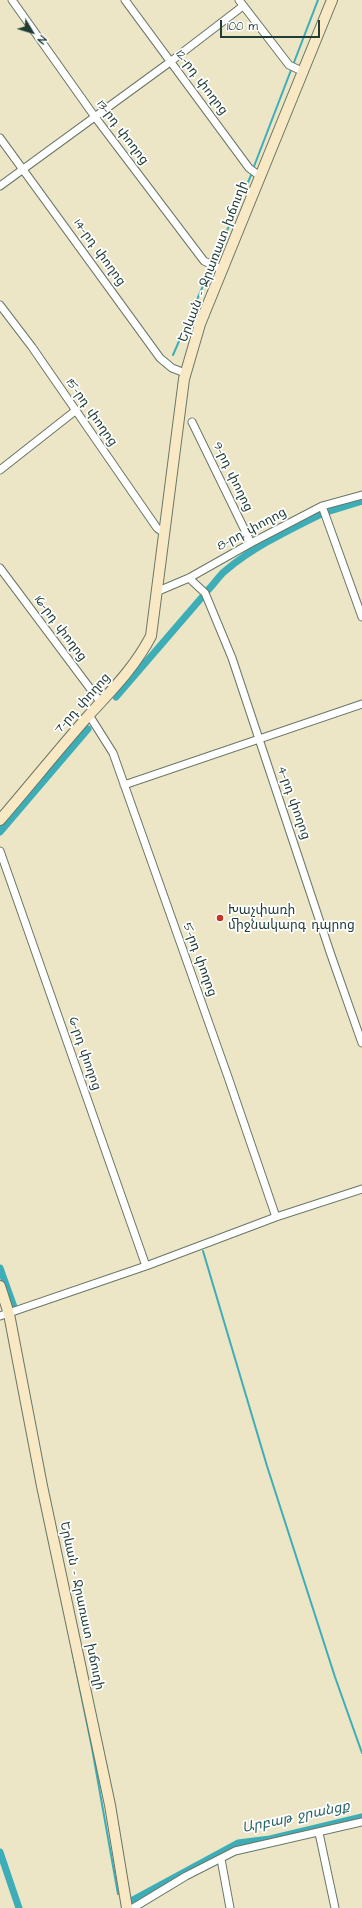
<!DOCTYPE html>
<meta charset="utf-8">
<style>
body{margin:0}
#map{position:relative;width:362px;height:1908px;overflow:hidden;background:#ece5c6;font-family:"Architects Daughter",sans-serif}
canvas{display:block}
.north{position:absolute;left:12px;top:12px;width:40px;height:40px;-webkit-text-stroke:3px #fff;paint-order:stroke;rotate:128deg;font-size:11px;font-weight:700;line-height:16px;text-align:center;color:#1f3d34}
.north::after{content:'';display:block;margin:auto;width:14px;height:18px;background:#1f3d34;clip-path:polygon(50% 0,100% 100%,50% 72%,0 100%)}
.scale{position:absolute;left:220px;top:20px;width:100px;height:18px;box-sizing:border-box;border:2px solid #1f3d34;border-top:0;padding-left:5px;font-size:12px;line-height:14px;white-space:nowrap;color:#1f3d34;-webkit-text-stroke:3px #fff;paint-order:stroke}
</style>
<div id="map">
<canvas width="362" height="1908"></canvas>
<div class="north">N</div>
<div class="scale">100 m</div>
</div>
<script>
const ctx = document.querySelector('canvas').getContext('2d');
ctx.lineJoin = 'round';
function strokePath(path, color, width, dash) {
  ctx.strokeStyle = color;
  ctx.lineWidth = width;
  ctx.lineCap = dash ? 'butt' : 'round';
  ctx.setLineDash(dash || []);
  ctx.stroke(path);
}
function label(font, color, halo, rows, align = 'center') {
  ctx.font = font + ' "Architects Daughter","Noto Sans Armenian",sans-serif';
  ctx.lineWidth = 3.5;
  ctx.setLineDash([]);
  ctx.textBaseline = 'middle';
  ctx.strokeStyle = halo;
  ctx.fillStyle = color;
  for (const [text, x, y, turn = 0] of rows) {
    ctx.save();
    ctx.translate(x, y);
    ctx.rotate((+turn || 0) * Math.PI / 180);
    ctx.textAlign = isNaN(turn) ? turn : align;
    if (halo) ctx.strokeText(text, 0, 0);
    ctx.fillText(text, 0, 0);
    ctx.restore();
  }
}
strokePath(new Path2D(`
 M253 169 318 0
 M173 355 252 173
 M203 1251 267 1466 335 1677 362 1753
 M72 1650 92 1748 118 1894`), '#3daeb7', 2);
strokePath(new Path2D(`
 M330 511 362 501
 M208 590C214 584 219 576 225 571 253 547 289 530 321 514
 M116 697 203 596
 M0 832 88 729
 M0 1268 14 1307
 M0 1852 19 1908
 M129 1902 238 1843 270 1839 362 1817`), '#3daeb7', 7);
const street = new Path2D(`
 M12 0 95 117 204 261 223 270
 M125 0 249 168 261 177
 M239 0 289 65 304 72
 M0 138 160 358 172 368 185 373
 M0 186 170 62 243 6
 M0 305 32 347 157 528 164 533
 M192 422 251 543
 M0 470 75 411
 M322 506 362 617
 M0 568 101 703
 M189 578 205 593 232 658 331 955 362 1043
 M156 592 189 578 251 543 322 506 362 495
 M89 715 113 753 228 1077 276 1217
 M124 785 362 704
 M0 851 146 1266
 M0 1316 146 1266 276 1217 362 1189
 M319 1833 335 1908
 M221 1859 230 1908
 M133 1908 186 1876 235 1851 362 1822`);
const secondary = new Path2D(`
 M0 820C30 785 59 749 89 715 112 690 135 667 151 636L184 379 200 324 332 0
 M0 1286 9 1314 42 1486 110 1805 127 1908`);
strokePath(street, '#677867', 9);
strokePath(secondary, '#677867', 12);
strokePath(street, '#fff', 7);
strokePath(secondary, '#f8e8c3', 10);
for (const [x, y, r, color] of [
 [220,918,4,"#c8321e"]
]) {
  const dot = new Path2D();
  dot.arc(x, y, r, 0, 2 * Math.PI);
  ctx.fillStyle = color;
  ctx.fill(dot);
  strokePath(dot, '#fff', 1.5);
}
label('13px', '#1f3d34', '#fff', [
 ["12-րդ փողոց",201,83,53],
 ["13-րդ փողոց",122,133,53],
 ["14-րդ փողոց",99,253,54],
 ["Երևան - Ջրառատ խճուղի",214,262,-69],
 ["15-րդ փողոց",91,413,55],
 ["9-րդ փողոց",232,477,64],
 ["8-րդ փողոց",252,530,-28],
 ["16-րդ փողոց",60,629,53],
 ["7-րդ փողոց",83,704,-48],
 ["4-րդ փողոց",293,803,71],
 ["5-րդ փողոց",199,960,70],
 ["6-րդ փողոց",84,1054,71],
 ["Երևան - Ջրառատ խճուղի",81,1606,78]
]);
label('13px', '#1f3d34', '#fff', [
 ["Խաչփառի",228,911],
 ["միջնակարգ դպրոց",228,926]
], 'left');
label('italic 14px', '#2a6562', '#fff', [
 ["Արբաթ ջրանցք",296,1818,-12]
]);
</script>
